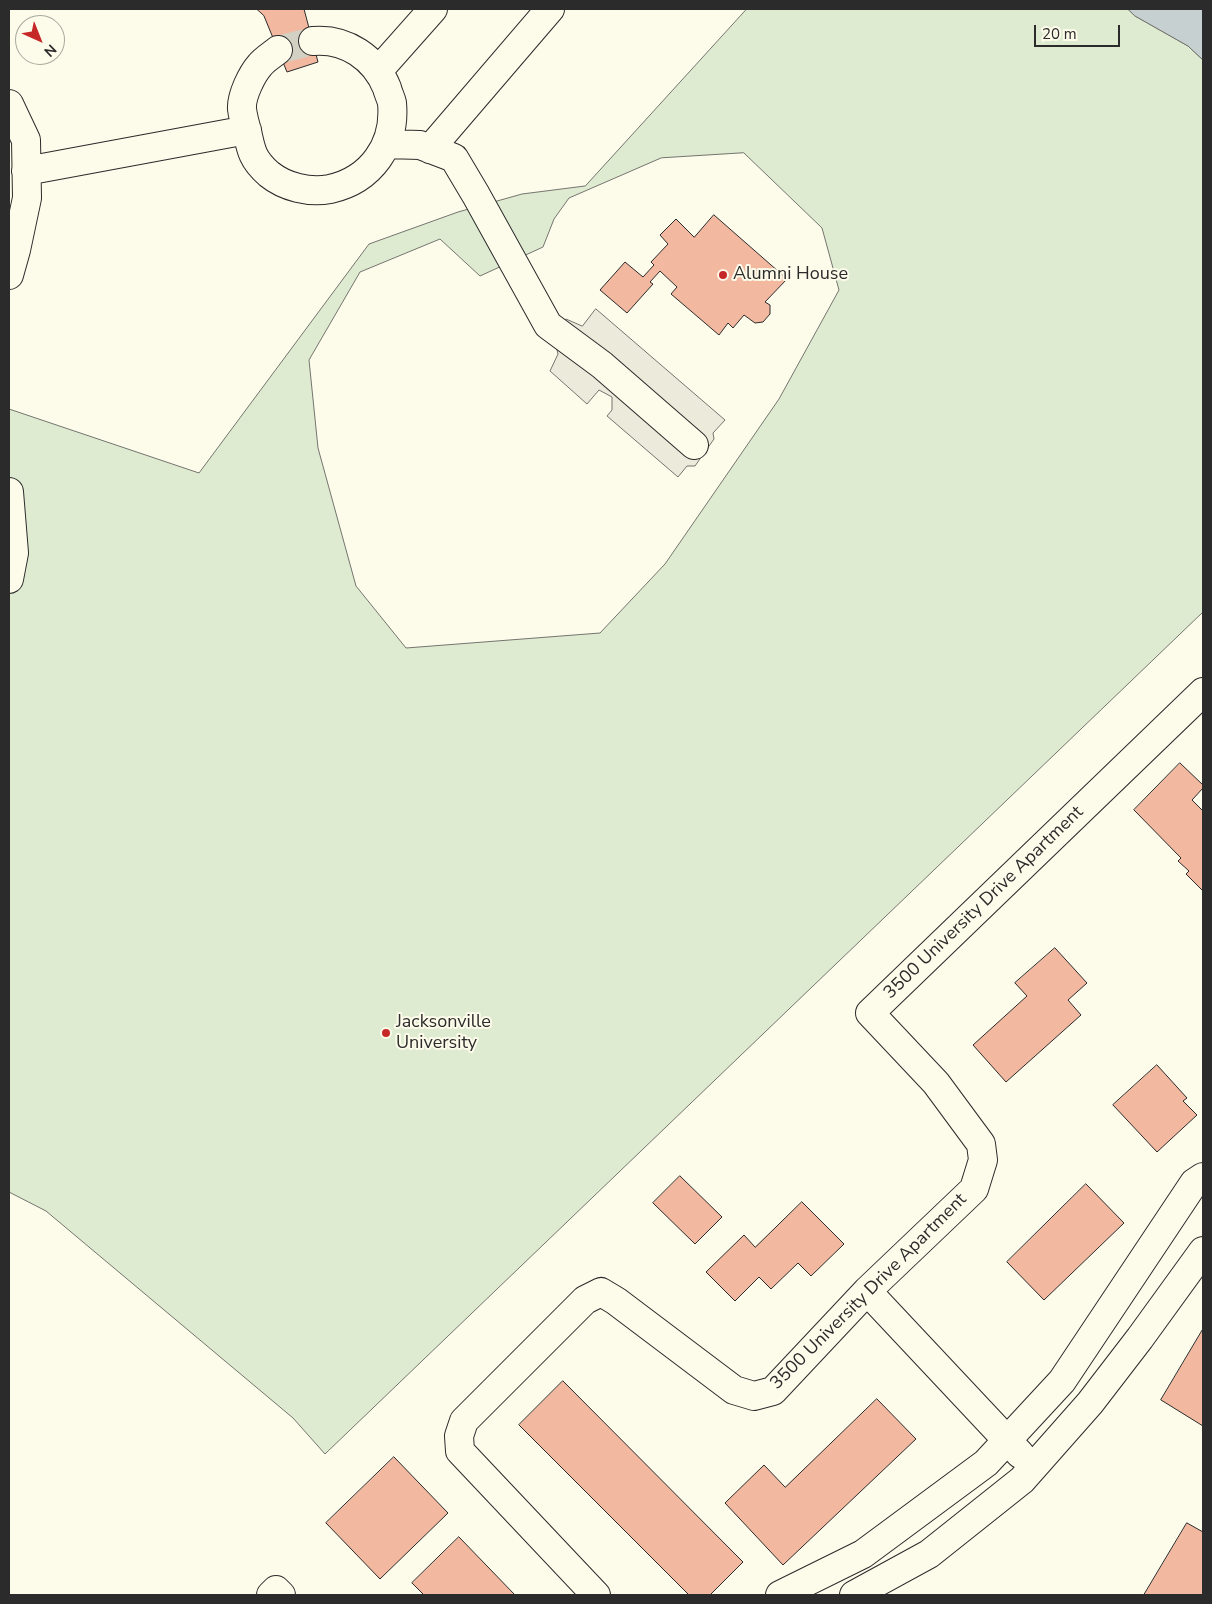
<!DOCTYPE html>
<style>
body{margin:0}
#map{position:relative;width:1212px;height:1604px;overflow:hidden;background:#fdfbea;font-family:"Nunito Sans",sans-serif}
canvas{display:block}
.frame{position:absolute;inset:0;border:10px solid #2b2b2b;pointer-events:none}
.north{position:absolute;left:15px;top:15px;width:50px;height:50px;box-sizing:border-box;background:#fdfbea;border:1px solid #a9a89e;border-radius:50%;rotate:136deg;font-size:14px;font-weight:700;line-height:20px;text-align:center;color:#2b2b2b}
.north::after{content:'';display:block;margin:auto;width:18px;height:22px;background:#c62828;clip-path:polygon(50% 0,100% 100%,50% 72%,0 100%)}
.scale{position:absolute;left:1034px;top:25px;width:86px;height:22px;box-sizing:border-box;border:2px solid #2b2b2b;border-top:0;padding-left:6px;font-size:15px;line-height:18px;white-space:nowrap;color:#2b2b2b;-webkit-text-stroke:4px #fdfbea;paint-order:stroke}
</style>
<div id="map">
<canvas width="1212" height="1604"></canvas>
<div class="frame"></div>
<div class="north">N</div>
<div class="scale">20 m</div>
</div>
<script>
const ctx = document.querySelector('canvas').getContext('2d');
ctx.lineJoin = 'round';
function fill(path, color) {
  ctx.fillStyle = color;
  ctx.fill(path, 'evenodd');
}
function strokePath(path, color, width, dash) {
  ctx.strokeStyle = color;
  ctx.lineWidth = width;
  ctx.lineCap = dash ? 'butt' : 'round';
  ctx.setLineDash(dash || []);
  ctx.stroke(path);
}
function label(font, color, halo, rows, align = 'center') {
  ctx.font = font + ' "Nunito Sans",sans-serif';
  ctx.lineWidth = 4;
  ctx.setLineDash([]);
  ctx.textBaseline = 'middle';
  ctx.strokeStyle = halo;
  ctx.fillStyle = color;
  for (const [text, x, y, turn = 0] of rows) {
    ctx.save();
    ctx.translate(x, y);
    ctx.rotate((+turn || 0) * Math.PI / 180);
    ctx.textAlign = isNaN(turn) ? turn : align;
    if (halo) ctx.strokeText(text, 0, 0);
    ctx.fillText(text, 0, 0);
    ctx.restore();
  }
}
const green = new Path2D(`
 M747 9H1128L1135 16 1188 46 1203 60V612L325 1454 293 1418 46 1211 9 1192V409L199 473 369 244 458 212 522 194 585 186ZM744 153 822 228 839 290 779 399 665 564 600 633 406 648 356 586 318 448 309 360 360 272 440 239 480 276 543 247 554 219 569 198 661 158Z`);
fill(green, '#deebd1');
strokePath(green, '#74746e', 1);
const parking = new Path2D(`
 M596 309 725 420 713 433 714 439 695 466H687L678 477 607 416 612 410V397L599 390 587 404 550 371 558 354 554 338 555 332 566 319 582 326Z`);
fill(parking, '#eceadb');
strokePath(parking, '#74746e', 1);
const water = new Path2D(`
 M1128 9H1203V60L1188 46 1135 16Z`);
fill(water, '#c7d0d0');
strokePath(water, '#74746e', 1);
const building = new Path2D(`
 M257 9H304L318 62 287 72 264 16Z
 M714 215 787 279 765 302 770 305V314L763 322 755 323 744 315 733 328 728 323 719 335 671 294 677 287 660 271 650 282 653 284 627 313 600 290 625 262 643 277 654 265 651 262 668 244 660 235 676 219 694 237Z
 M1180 763 1203 785V788L1192 800 1203 811V891L1186 874 1189 871 1178 861 1181 858 1134 810Z
 M1055 948 1087 983 1068 1000 1081 1015 1006 1082 973 1045 1027 996 1015 983Z
 M1157 1065 1187 1098 1183 1101 1197 1115 1157 1152 1113 1105Z
 M680 1176 722 1217 695 1244 653 1203Z
 M1086 1184 1124 1223 1044 1300 1007 1262Z
 M802 1202 844 1244 811 1276 798 1263 771 1289 759 1277 735 1301 706 1272 744 1235 755 1247Z
 M1203 1329V1426L1161 1400Z
 M563 1381 743 1562 710 1595H689L519 1425Z
 M877 1399 916 1439 783 1565 725 1503 764 1465 785 1487Z
 M394 1457 448 1513 380 1579 326 1523Z
 M1187 1523 1203 1532V1595H1144Z
 M459 1537 515 1595H424L412 1583Z`);
fill(building, '#f2b8a0');
strokePath(building, '#2b2b2b', 1);
strokePath(new Path2D(`
 M278 50 313 41`), '#d3d1c4', 28, [28, 14]);
const minor = new Path2D(`
 M278 50C272 55 265 59 260 65 252 74 241 96 242 109 243 117 245 124 247 131 251 151 253 160 269 174 285 187 309 193 330 189 371 180 396 145 392 103 391 98 388 93 387 88 375 58 346 38 313 41
 M378 71 433 9
 M9 104 26 140 27 198 16 250 9 275
 M386 144 420 145 454 158 476 195 548 325 602 365 694 445
 M430 149 550 9
 M26 171 247 130
 M9 492 14 553 9 579
 M867 1291 1020 1454
 M271 1595 276 1590 281 1595
 M596 1595 460 1451 459 1436 464 1421 585 1300 601 1292 616 1301 734 1390 754 1396 773 1391 867 1291 974 1189 983 1160 981 1144 936 1083 870 1013 1203 692
 M780 1595 863 1554 986 1463 1062 1381 1194 1183 1203 1177
 M854 1595 929 1554 1022 1480 1090 1403 1140 1338 1203 1251`);
strokePath(minor, '#2b2b2b', 30);
strokePath(minor, '#fdfbea', 28);
for (const [x, y, r, color] of [
 [723,275,5,"#c62828"],
 [386,1033,5,"#c62828"]
]) {
  const dot = new Path2D();
  dot.arc(x, y, r, 0, 2 * Math.PI);
  ctx.fillStyle = color;
  ctx.fill(dot);
  strokePath(dot, '#fdfbea', 2);
}
label('18px', '#2b2b2b', '#fdfbea', [
 ["Alumni House",733,275],
 ["Jacksonville",396,1023],
 ["University",396,1044]
], 'left');
label('18px', '#2b2b2b', '#fdfbea', [
 ["3500 University Drive Apartment",984,903,-44],
 ["3500 University Drive Apartment",869,1292,-45]
]);
</script>
